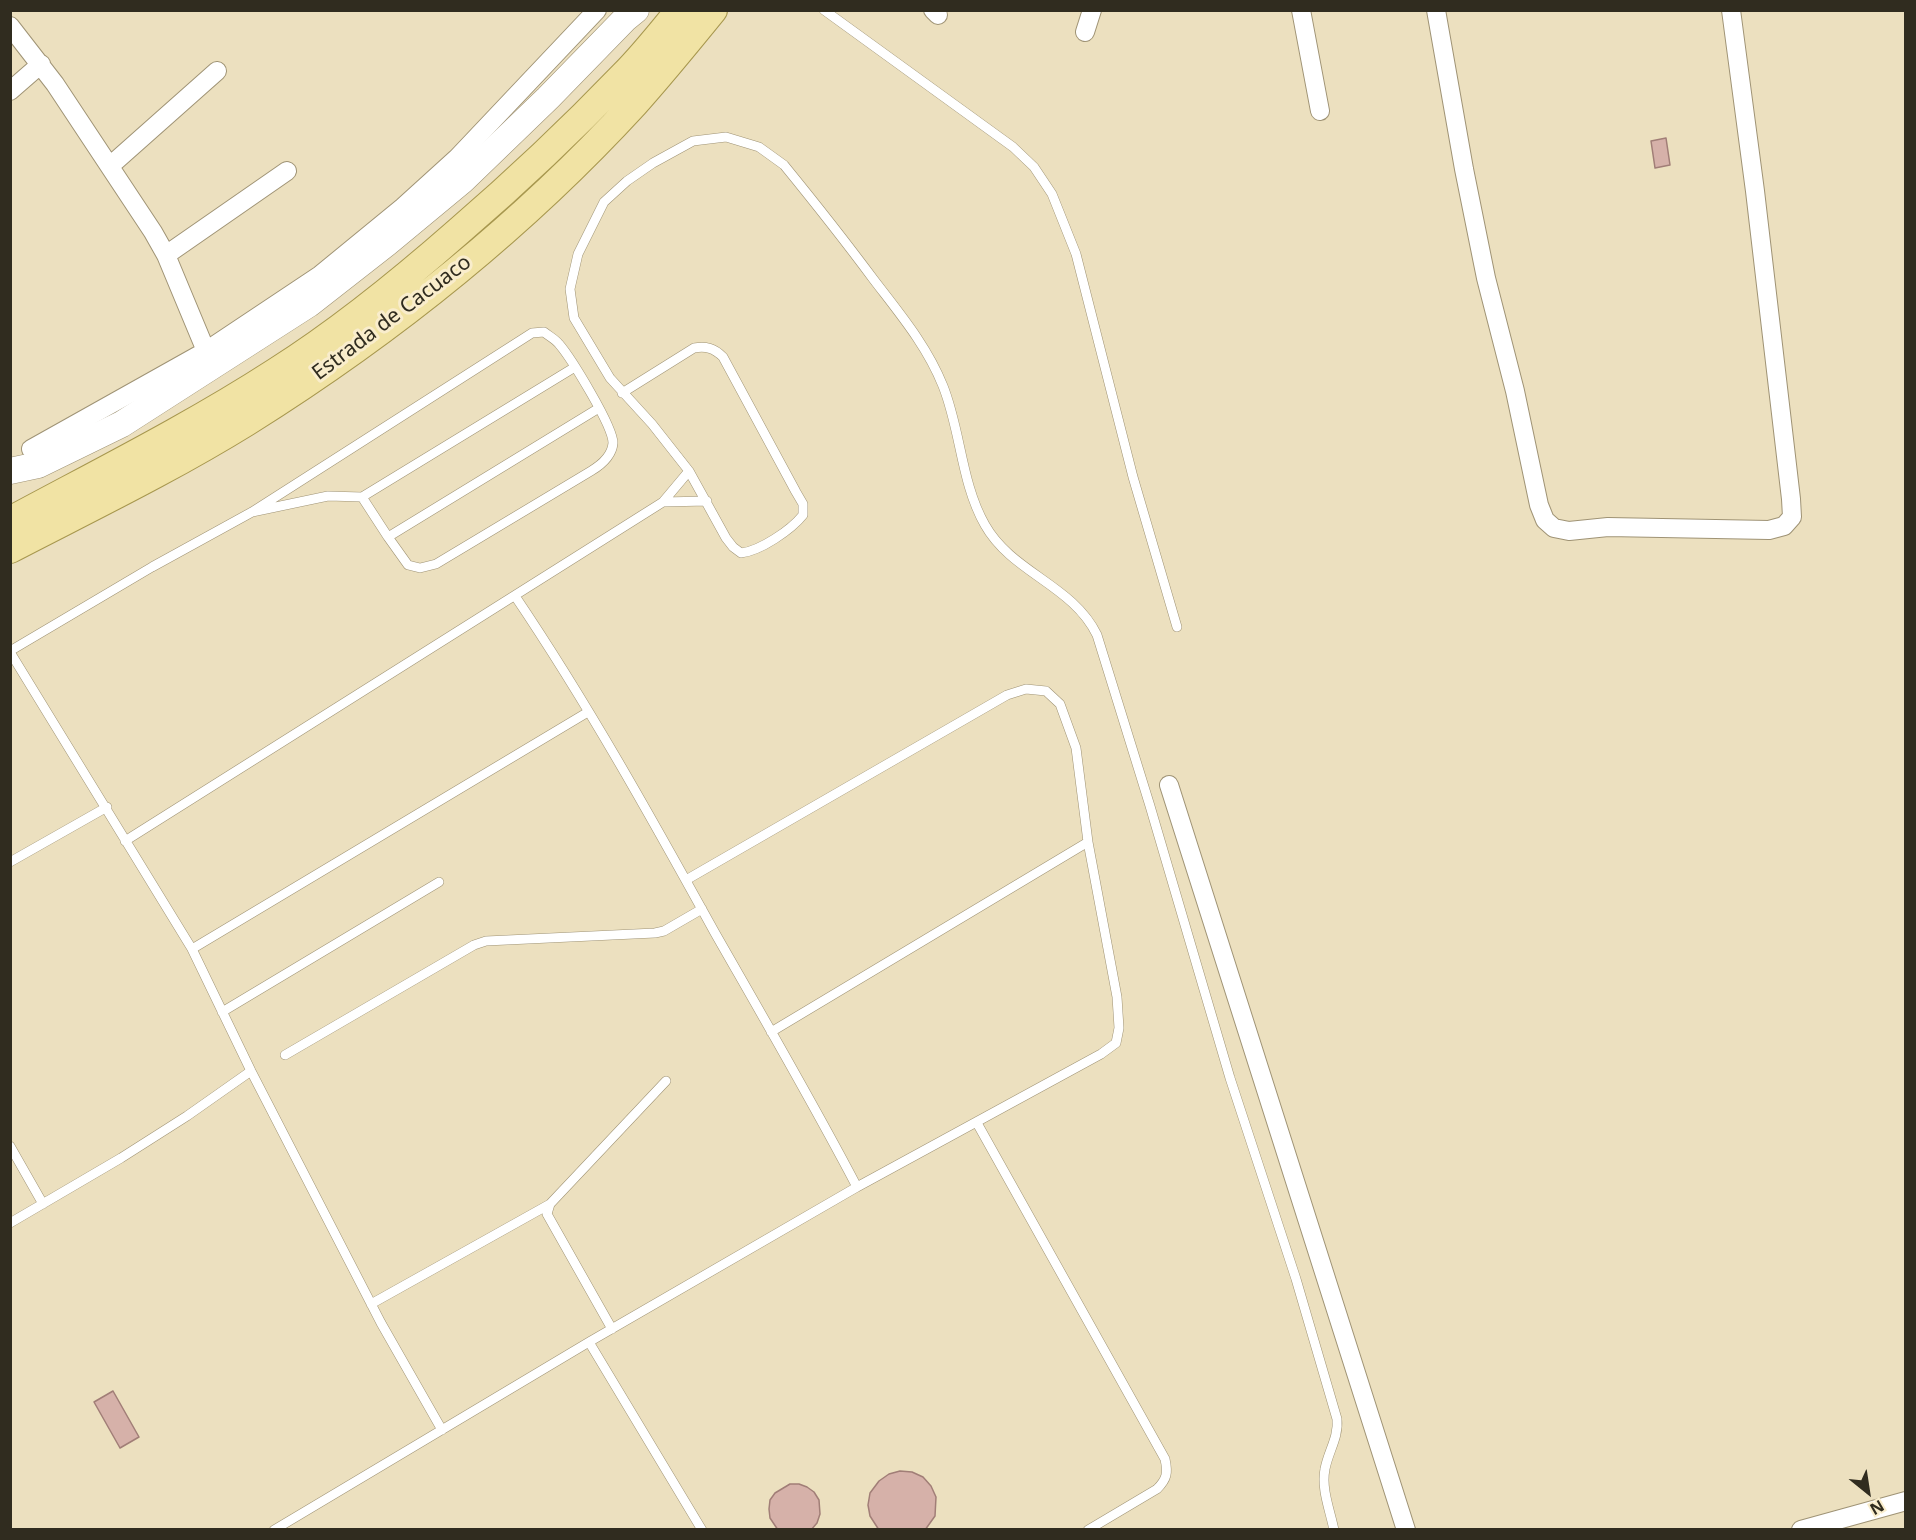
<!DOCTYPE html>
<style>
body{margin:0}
#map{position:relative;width:1916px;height:1540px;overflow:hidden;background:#ece0bf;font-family:"Noto Sans",sans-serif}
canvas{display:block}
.frame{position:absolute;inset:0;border:12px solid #302c1f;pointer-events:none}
.north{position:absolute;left:1838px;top:1462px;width:60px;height:60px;-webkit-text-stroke:4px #f9edcc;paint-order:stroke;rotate:150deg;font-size:16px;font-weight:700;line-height:24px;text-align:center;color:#302c1f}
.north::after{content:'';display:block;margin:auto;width:21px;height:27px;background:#302c1f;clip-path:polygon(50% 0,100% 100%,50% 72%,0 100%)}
</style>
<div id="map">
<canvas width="1916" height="1540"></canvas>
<div class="frame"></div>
<div class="north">N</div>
</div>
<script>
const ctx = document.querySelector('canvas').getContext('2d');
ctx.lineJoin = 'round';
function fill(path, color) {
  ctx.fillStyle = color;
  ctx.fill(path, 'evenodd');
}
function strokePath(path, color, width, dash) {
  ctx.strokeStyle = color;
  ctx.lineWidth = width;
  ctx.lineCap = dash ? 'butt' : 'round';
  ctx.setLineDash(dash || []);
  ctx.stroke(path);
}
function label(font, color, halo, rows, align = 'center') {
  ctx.font = font + ' "Noto Sans",sans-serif';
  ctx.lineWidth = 6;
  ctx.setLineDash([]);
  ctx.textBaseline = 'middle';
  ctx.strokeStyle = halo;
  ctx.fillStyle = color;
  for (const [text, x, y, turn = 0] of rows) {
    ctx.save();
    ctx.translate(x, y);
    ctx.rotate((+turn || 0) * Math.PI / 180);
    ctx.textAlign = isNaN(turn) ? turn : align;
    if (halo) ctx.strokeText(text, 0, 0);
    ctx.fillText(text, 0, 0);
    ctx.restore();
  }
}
const building = new Path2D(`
 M1666 138 1670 165 1655 168 1651 141Z
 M113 1391 139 1437 120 1448 94 1402Z
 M900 1471 912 1472 923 1477 931 1486 936 1497 935 1516 925 1530H879L870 1516 868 1505 870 1493 879 1481 889 1474Z
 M790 1484H799L807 1487 814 1492 819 1500 820 1514 817 1523 811 1530H778L770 1518 769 1509 770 1500 775 1493Z`);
fill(building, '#d6b1a9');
strokePath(building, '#a17e77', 1.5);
const service = new Path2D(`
 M824 10 1013 147 1034 167 1052 194 1076 254 1133 477 1177 627
 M622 393 694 348C706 346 714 348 723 357L796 492 803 504V515C791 530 760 551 741 553L733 547 726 538 689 471 652 424 610 378 574 318 570 289 578 254 604 202 627 181 653 163 693 141 726 137 759 147 784 165C815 203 845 241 874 280 900 314 927 346 943 386 961 431 961 483 985 525 1012 573 1073 585 1097 635L1150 806 1230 1078 1296 1279 1337 1419C1339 1437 1328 1452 1325 1469 1321 1489 1330 1510 1334 1530
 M362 497 575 367
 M663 502 707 501
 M388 537 599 408
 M515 596C588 704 652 819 715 933 763 1017 812 1101 857 1187
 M10 651 152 567 252 512 532 333 544 332C549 336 555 339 559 344 571 358 613 426 613 443 612 456 601 465 591 471L436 564 420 568 408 565 388 537 362 497 328 496 252 512
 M10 652 192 949 251 1071 381 1323 442 1430
 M125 841 663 502 689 471
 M10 862 107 807
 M192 949 588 712
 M222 1012 439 882
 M771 1032 1088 842
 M285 1055 474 945 486 941 655 933 664 931 702 909
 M977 1123 1165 1459C1168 1473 1167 1479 1157 1489L1088 1530
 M10 1146 43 1204
 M10 1223 121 1158 187 1116 251 1071
 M371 1304 550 1204
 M612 1329 547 1214 550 1204 666 1081
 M589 1342 702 1530
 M274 1530 589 1342 857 1187 1101 1054 1116 1043 1119 1028 1117 997 1088 842 1076 748 1060 704 1046 691 1026 689 1007 695 686 880`);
const minor = new Path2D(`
 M933 10 938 15
 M1301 10 1320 111
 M1436 10 1464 169 1486 278 1515 391 1539 505 1545 520 1554 528 1569 531 1608 527 1769 530 1784 526 1792 517 1791 499 1755 191 1731 10
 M10 26 55 84 153 232 166 255 206 351
 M1085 32 1092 10
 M10 91 41 64
 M110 166 217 71
 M166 255 287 171
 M31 449 206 351 320 275 403 207 457 158 597 10
 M1169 785 1406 1530
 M1801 1530 1906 1501`);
const secondary = new Path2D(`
 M10 471 38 465 122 424 309 304 387 243 463 180 548 98 625 19 636 10`);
const primary = new Path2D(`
 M10 521C99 473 191 427 276 372 341 331 401 282 459 231 516 182 571 130 624 75 644 55 662 32 680 10
 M10 549C89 508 170 469 246 422 388 333 521 227 634 104 661 74 687 42 713 10`);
strokePath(service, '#9f9375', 10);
strokePath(minor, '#9f9375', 20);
strokePath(secondary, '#9f9375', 27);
strokePath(primary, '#a7974e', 30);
strokePath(service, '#fff', 9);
strokePath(minor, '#fff', 18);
strokePath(secondary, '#fff', 26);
strokePath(primary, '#f1e3a4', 28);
label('21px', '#302c1f', '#f9edcc', [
 ["Estrada de Cacuaco",392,318,-37]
]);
</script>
